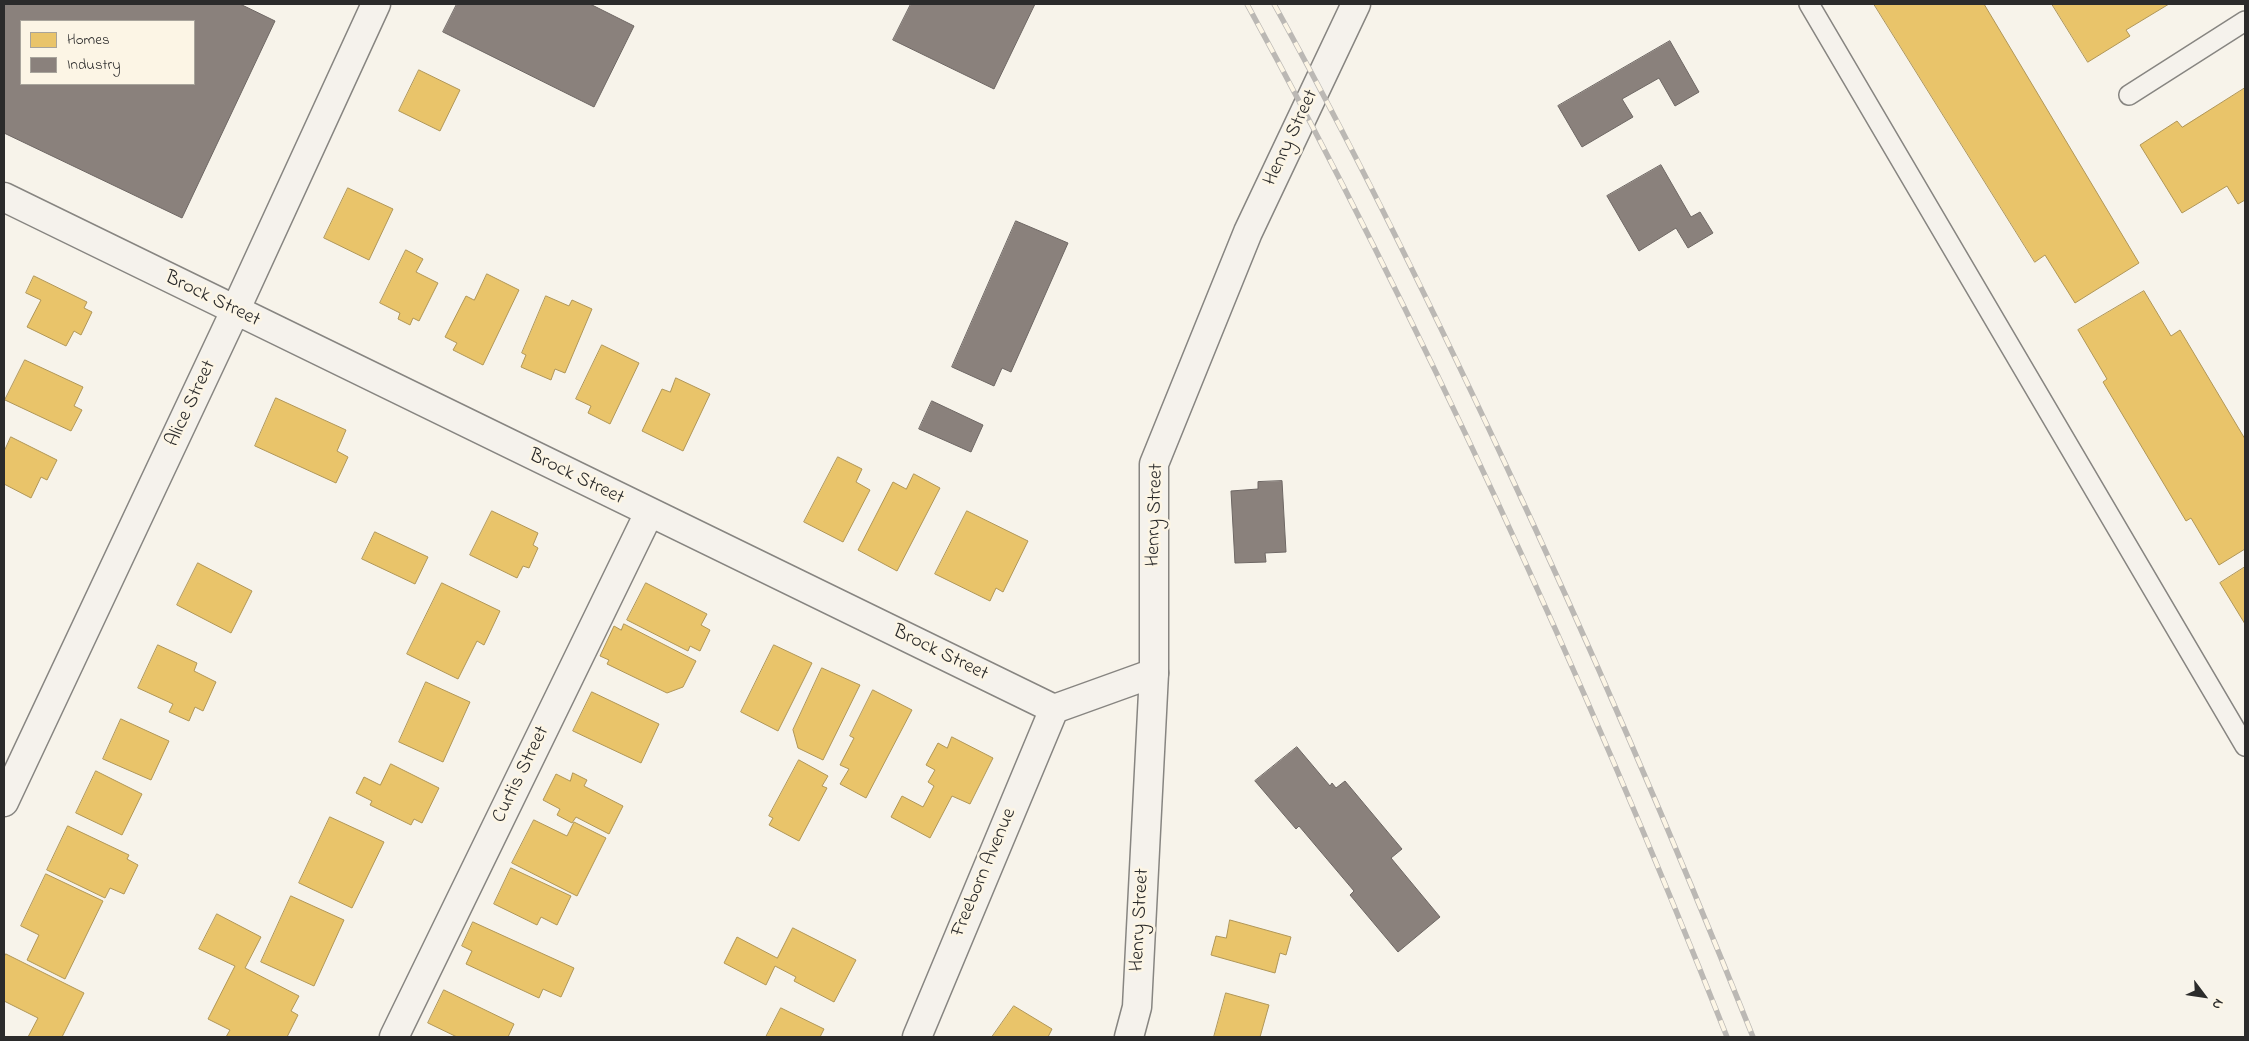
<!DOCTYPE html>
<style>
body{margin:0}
#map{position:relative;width:2249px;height:1041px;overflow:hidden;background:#f7f3ea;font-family:"Indie Flower",sans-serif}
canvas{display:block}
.frame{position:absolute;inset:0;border:5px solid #2b2b2b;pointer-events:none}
.legend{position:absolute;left:20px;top:20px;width:175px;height:65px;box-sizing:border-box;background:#fcf5e5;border:1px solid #a8a49b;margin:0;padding:6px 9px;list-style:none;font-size:15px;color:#2b2b2b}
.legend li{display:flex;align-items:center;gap:10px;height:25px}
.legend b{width:25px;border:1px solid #a8a49b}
.north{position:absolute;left:2179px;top:971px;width:50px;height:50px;-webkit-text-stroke:4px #fcf5e5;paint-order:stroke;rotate:121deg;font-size:14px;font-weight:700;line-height:20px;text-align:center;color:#2b2b2b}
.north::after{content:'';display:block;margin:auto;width:18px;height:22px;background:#2b2b2b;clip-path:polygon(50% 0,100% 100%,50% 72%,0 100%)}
</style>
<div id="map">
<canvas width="2249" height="1041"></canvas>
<div class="frame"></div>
<ul class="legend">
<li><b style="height:14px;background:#e9c46a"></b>Homes</li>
<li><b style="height:14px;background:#8a817c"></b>Industry</li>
</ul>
<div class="north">N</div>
</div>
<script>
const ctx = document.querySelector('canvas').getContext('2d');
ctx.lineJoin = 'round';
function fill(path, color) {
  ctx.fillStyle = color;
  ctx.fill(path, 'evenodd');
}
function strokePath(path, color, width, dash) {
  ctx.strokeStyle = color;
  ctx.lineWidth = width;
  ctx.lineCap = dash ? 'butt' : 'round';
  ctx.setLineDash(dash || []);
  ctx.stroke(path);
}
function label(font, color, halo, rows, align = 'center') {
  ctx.font = font + ' "Indie Flower",sans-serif';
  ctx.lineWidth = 5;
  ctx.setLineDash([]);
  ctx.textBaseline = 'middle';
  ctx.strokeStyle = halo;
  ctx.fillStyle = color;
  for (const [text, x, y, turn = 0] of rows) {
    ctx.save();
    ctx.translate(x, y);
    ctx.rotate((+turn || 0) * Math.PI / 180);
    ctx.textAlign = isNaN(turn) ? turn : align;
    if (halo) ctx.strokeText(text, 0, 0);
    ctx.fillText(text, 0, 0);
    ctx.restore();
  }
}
const homes = new Path2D(`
 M1874 4H1984L2139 263 2075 303 2045 255 2035 262Z
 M2052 4H2169L2126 30 2130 36 2088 62Z
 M419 70 460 90 440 131 399 111Z
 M2245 88V200L2238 204 2227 186 2182 213 2140 145 2177 121 2182 127Z
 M348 188 393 209 369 260 324 238Z
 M406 250 423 259 416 272 438 283 419 321 413 318 410 325 398 319 400 313 380 303Z
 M487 274 519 290 483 365 453 350 457 343 445 337 466 296 474 300Z
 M34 276 87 302 84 308 92 312 81 335 74 331 66 346 27 327 41 300 26 293Z
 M2144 291 2171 336 2180 330 2245 439V549L2219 565 2191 518 2186 521 2103 382 2107 379 2078 330Z
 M546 296 569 306 572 300 592 309 565 373 555 369 551 380 521 367 526 355 522 353Z
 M602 345 639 363 610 424 588 413 591 406 576 399Z
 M25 360 83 387 74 406 82 410 71 431 5 400Z
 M676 378 710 394 683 451 642 431 662 389 670 392Z
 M276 398 346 430 337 451 348 457 336 483 255 446Z
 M11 437 57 460 47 480 41 477 31 498 4 484V452Z
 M838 457 862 469 856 482 870 490 843 542 804 522Z
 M914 474 940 488 897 571 858 550 893 482 906 489Z
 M492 511 538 533 533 545 538 548 529 568 523 566 517 578 470 555Z
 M967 511 1028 541 1003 592 996 588 990 601 935 574Z
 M375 532 428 557 415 584 362 559Z
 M198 563 252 591 231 633 177 605Z
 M2245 567V624L2220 583Z
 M442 583 500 611 484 645 477 641 458 679 407 654Z
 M646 583 707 614 701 625 710 630 700 651 690 646 688 651 627 620Z
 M624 624 696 661 683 687 667 693 607 664 609 660 600 656 614 626 621 630Z
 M158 645 197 663 194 671 216 682 203 711 195 707 189 721 169 712 173 704 138 688Z
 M774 645 812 663 778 731 741 712Z
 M822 668 860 685 823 760 798 748 793 730Z
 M426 682 470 702 443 762 399 742Z
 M873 690 912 710 866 798 840 784 849 769 840 765 854 738 850 736Z
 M592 692 659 724 641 763 573 731Z
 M121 719 169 741 151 780 103 759Z
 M952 737 993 758 970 804 952 796 930 838 891 817 902 796 923 807 934 786 928 782 935 770 926 765 938 743 947 748Z
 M799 760 828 776 822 786 827 788 799 841 769 825 773 818 769 816Z
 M391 764 439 788 422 823 414 819 411 825 370 805 372 801 356 793 364 777 380 785Z
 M96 771 142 794 122 835 76 813Z
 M573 773 587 780 584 786 623 806 609 834 576 817 572 823 557 815 560 809 543 800 556 774 570 781Z
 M330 817 384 842 352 908 299 883Z
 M534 820 567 836 574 822 606 838 577 896 512 863Z
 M68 826 129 855 127 859 138 865 124 894 110 888 105 898 47 870Z
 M511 868 571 896 557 925 541 917 537 925 494 904Z
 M46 874 103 901 65 979 27 960 39 935 21 926Z
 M291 896 344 920 314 986 261 962Z
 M217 914 261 937 245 968 299 996 291 1011 298 1015 287 1037H226L230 1030 208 1019 235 966 199 949Z
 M1230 920 1291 937 1286 955 1280 953 1275 973 1211 955 1216 936 1226 938Z
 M473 922 574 968 561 997 543 989 539 998 466 964 472 951 462 946Z
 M793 928 856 960 834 1002 794 981 796 977 775 966 766 985 724 963 737 937 777 958Z
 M6 954 84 993 62 1037H28L38 1018 4 1001V958Z
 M444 990 514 1024 508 1037H457L428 1023Z
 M1226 993 1269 1005 1260 1037H1214Z
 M1014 1006 1052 1029 1048 1037H992Z
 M781 1008 824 1029 820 1037H766Z`);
fill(homes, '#e9c46a');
strokePath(homes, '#b09657', 1);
const industry = new Path2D(`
 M4 4H240L275 21 182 218 4 133ZM21 21H194V84H21Z
 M457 4H590L634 26 594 107 443 32Z
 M911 4H1035L994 89 893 40Z
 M1670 41 1699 92 1675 106 1659 78 1622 99 1633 117 1582 147 1558 106Z
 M1661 165 1691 217 1700 212 1713 233 1688 248 1676 228 1639 251 1607 196Z
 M1016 221 1068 243 1011 372 1002 368 994 386 952 367Z
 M932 401 983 425 971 452 919 429Z
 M1282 481 1286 552 1265 553 1266 562 1235 563 1231 491 1258 489V482Z
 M1297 747 1330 786 1332 783 1336 788 1345 781 1402 849 1391 858 1440 917 1398 952 1350 895 1354 891 1299 826 1296 829 1255 781Z`);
fill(industry, '#8a817c');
strokePath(industry, '#6e6764', 1);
const lane = new Path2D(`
 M1809 4 2245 746
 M2129 95 2245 21`);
const street = new Path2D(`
 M4 197 1054 709 1154 673
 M4 802 235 311 376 4
 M394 1037 649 513
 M917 1037 1054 709`);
const secondary = new Path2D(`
 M1129 1037 1137 1007 1154 673V464L1248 232 1356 4`);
strokePath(lane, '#878581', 22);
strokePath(street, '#878581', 31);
strokePath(secondary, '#878581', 31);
strokePath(lane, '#f5f2ec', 19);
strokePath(street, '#f5f2ec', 28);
strokePath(secondary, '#f5f2ec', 28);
const rail = new Path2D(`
 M1247 4C1429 338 1587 684 1727 1037
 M1274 4C1356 152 1431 305 1503 459 1592 649 1675 842 1753 1037`);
strokePath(rail, '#bbb8b4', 5.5);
strokePath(rail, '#fcf5e5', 4, [11]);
label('20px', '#2b2b2b', '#fcf5e5', [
 ["Henry Street",1292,138,-65],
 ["Brock Street",212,300,26],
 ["Alice Street",192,404,-65],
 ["Brock Street",576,478,26],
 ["Henry Street",1156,515,-88],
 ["Brock Street",940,654,26],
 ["Curtis Street",522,775,-64],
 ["Freeborn Avenue",985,873,-67],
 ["Henry Street",1141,920,-87]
]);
</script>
